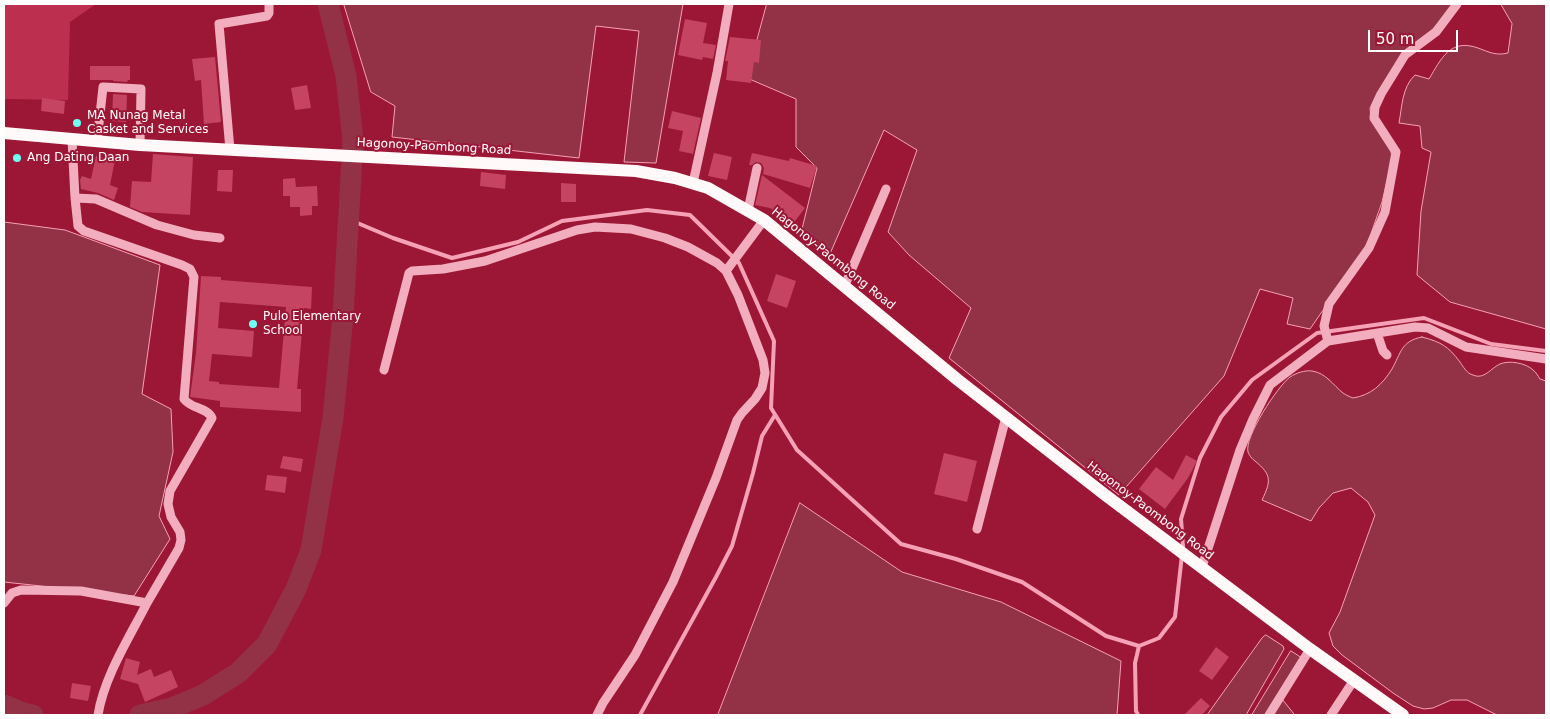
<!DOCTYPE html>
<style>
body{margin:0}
#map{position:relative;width:1550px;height:719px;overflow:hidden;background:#9c1735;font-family:"DejaVu Sans",sans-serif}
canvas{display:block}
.frame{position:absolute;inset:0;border:5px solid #fff;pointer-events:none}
.scale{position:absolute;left:1368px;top:30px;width:90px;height:22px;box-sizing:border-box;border:2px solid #fff;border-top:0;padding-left:6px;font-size:15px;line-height:18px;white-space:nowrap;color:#fff;-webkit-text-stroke:4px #9c1735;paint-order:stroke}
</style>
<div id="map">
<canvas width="1550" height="719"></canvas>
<div class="frame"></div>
<div class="scale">50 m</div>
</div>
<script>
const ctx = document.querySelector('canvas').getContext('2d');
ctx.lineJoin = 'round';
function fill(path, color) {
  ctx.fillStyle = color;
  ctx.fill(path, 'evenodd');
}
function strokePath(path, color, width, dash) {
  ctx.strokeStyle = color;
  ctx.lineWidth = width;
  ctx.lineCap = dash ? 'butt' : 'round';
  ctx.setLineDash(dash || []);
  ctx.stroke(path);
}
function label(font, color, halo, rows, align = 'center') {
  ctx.font = font + ' "DejaVu Sans",sans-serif';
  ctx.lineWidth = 4;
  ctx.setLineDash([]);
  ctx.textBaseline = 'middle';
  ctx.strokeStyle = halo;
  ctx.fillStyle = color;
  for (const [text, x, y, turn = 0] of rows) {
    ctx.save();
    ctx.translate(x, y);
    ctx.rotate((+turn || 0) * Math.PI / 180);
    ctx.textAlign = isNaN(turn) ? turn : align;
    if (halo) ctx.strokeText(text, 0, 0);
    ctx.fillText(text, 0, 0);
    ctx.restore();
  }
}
fill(new Path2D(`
 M4 4H96L70 22 68 100 4 99Z`), '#bc2f4f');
const water = new Path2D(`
 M344 4H683L656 163 624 162 639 31 596 26 579 158 392 137 395 106 371 92Z
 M767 4H1454L1433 29 1404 51 1370 108 1371 119 1391 151 1392 159 1382 202 1366 248 1310 329 1287 324 1293 298 1260 289 1224 376 1119 495 949 358 971 308 909 255 888 232 917 150 884 130 829 256 801 233 817 168 796 147V99L747 78Z
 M1501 4H1546V329L1450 302 1417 275 1421 211 1431 152 1422 148 1420 126 1399 123C1402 107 1402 87 1415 75L1429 79C1441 59 1450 38 1478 48 1489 52 1496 56 1508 53L1512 24Z
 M4 222 65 230 160 265 142 394 171 409 173 452 159 516 170 539 134 596 4 582Z
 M1422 337C1441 342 1448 346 1460 362 1463 366 1466 373 1473 375 1484 380 1491 368 1500 364 1509 360 1526 363 1533 370 1536 372 1538 376 1540 379L1546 381V715H1497L1467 700H1451L1433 708 1424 709 1413 706 1393 693 1342 655 1333 646 1329 633 1340 612 1375 515 1368 502 1351 488 1333 493 1319 508 1311 521 1262 500C1271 481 1272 475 1255 461 1252 459 1249 455 1248 452 1244 437 1278 386 1290 377 1296 373 1305 370 1312 371 1326 373 1333 385 1343 393 1346 395 1350 397 1353 398 1371 395 1382 385 1392 369 1401 353 1401 341 1422 337Z
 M800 503 902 572 1001 602 1121 661 1117 715H718Z
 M1266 635 1283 646 1284 649 1246 715H1207L1262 638Z
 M1291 651 1302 658 1282 699 1294 714V715H1252Z`);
fill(water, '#933147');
strokePath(water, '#f5a1b6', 1);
strokePath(new Path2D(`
 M348 219 393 238 452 258 518 242 562 221 647 210 690 215 739 263 774 341 771 408 797 450 901 544 956 559 1022 582 1106 636 1139 646 1159 638 1175 617 1183 546 1181 519 1200 458 1221 417 1252 380 1317 333 1424 318 1491 344 1546 351
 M640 715 716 577 732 546 753 473 762 436 775 415
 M1138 715 1136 711 1135 663 1139 646`), '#f5a1b6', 4);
strokePath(new Path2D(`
 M4 705 23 713 33 715
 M140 715 172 708 203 695 238 673 267 644 296 589 311 550 333 418 343 316 353 140 346 76 328 4`), '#933147', 21);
fill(new Path2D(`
 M685 19 707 23 703 43 716 45 713 59 703 57 702 60 678 55Z
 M730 37 761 40 759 63 754 62 751 83 726 80 728 61H725Z
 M215 57 221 122 204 124 201 80 195 81 192 59Z
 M90 66H130V80H128L127 82 113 81V80H90Z
 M307 85 311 108 295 110 291 88Z
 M113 94 127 95 126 122 112 121Z
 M42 98 65 101 64 114 41 111Z
 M672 111 701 118 693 154 679 151 683 131 668 128Z
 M714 153 732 157 727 180 708 176Z
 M752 153 789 161 790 158 817 166 810 188 763 174 764 168 761 163 756 162 752 165H749Z
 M153 154 193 157 190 215 142 212 130 207 132 181 151 182Z
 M96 156 115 160 110 185 118 188 114 200 98 193 81 189 80 180 82 176 91 179Z
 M218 170H233L232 192 217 191Z
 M481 172 506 175 505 189 480 186Z
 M762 175 805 208 792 225 770 208 755 205Z
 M295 178 296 187 317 186 318 206H312V215L300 216V207H290V196H283V179Z
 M561 183 576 184V202H561Z
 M776 274 796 281 787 308 767 301Z
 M201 276 221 277V280L312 287 311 309 304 308 297 389H301V412L220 407V401L190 397 196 353ZM220 302 286 307 279 388 219 384V382L209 381 212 354 252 357 254 331 218 328Z
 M944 453 977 461 967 502 934 494Z
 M1186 455 1197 461 1188 478 1165 509 1139 489 1156 467 1173 480Z
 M283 456 303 459 301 472 280 468Z
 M267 475 287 477 285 493 265 490Z
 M1216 647 1229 657 1212 680 1199 671Z
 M126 658 140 662 137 675 151 669 154 677 171 670 178 687 145 702 138 684 120 679Z
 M72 683 91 686 88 701 70 698Z
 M1201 698 1210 706 1202 715H1184Z`), '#c44462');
strokePath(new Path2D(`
 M72 140 75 198 78 226 84 231 182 265 190 269 194 277 184 399C191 409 207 407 212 418L170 491 168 504 171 517 180 532 181 540 179 548 147 603
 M97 142 103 87 141 89 140 145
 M230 150 219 24 267 16 269 13V4
 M693 183 717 73 729 4
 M75 198 96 199 157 225 194 235 220 238
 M748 210 757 168
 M726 271 764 220
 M845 285 886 189
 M1377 333 1383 351 1387 355
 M1328 341 1324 326 1329 304 1369 248 1385 212 1396 152 1374 118 1375 107 1381 94 1405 55 1436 32 1457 4
 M384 370 409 273 412 271 443 269 485 261 577 230 595 227 631 229 665 238 688 247 717 263 726 271 738 295 763 360 765 373 762 388 755 399 742 413 737 420 716 478 673 582 635 655 603 703 597 715
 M977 529 1006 417
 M1202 567 1240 450 1253 419 1270 385 1328 341 1415 327 1428 328 1466 347 1546 359
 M4 603 12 593 21 590 81 591 147 603C129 638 104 677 98 715
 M1269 715 1310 649
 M1331 715 1354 680`), '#f2aebe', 9);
strokePath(new Path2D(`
 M4 133 140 145 636 171 675 178 708 188 764 220 958 380 1104 494 1310 649 1403 715`), '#fff9fa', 12);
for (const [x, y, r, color] of [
 [77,123,5,"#6ffff4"],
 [17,158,5,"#6ffff4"],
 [253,324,5,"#6ffff4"]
]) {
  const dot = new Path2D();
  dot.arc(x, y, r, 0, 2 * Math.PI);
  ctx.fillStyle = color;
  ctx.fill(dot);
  strokePath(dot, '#9c1735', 2);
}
label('12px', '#fff', '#9c1735', [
 ["MA Nunag Metal",87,116],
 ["Casket and Services",87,130],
 ["Ang Dating Daan",27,158],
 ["Pulo Elementary",263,317],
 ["School",263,331]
], 'left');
label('12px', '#fff', '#9c1735', [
 ["Hagonoy-Paombong Road",434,147,3],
 ["Hagonoy-Paombong Road",833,259,39],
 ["Hagonoy-Paombong Road",1150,511,37]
]);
</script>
